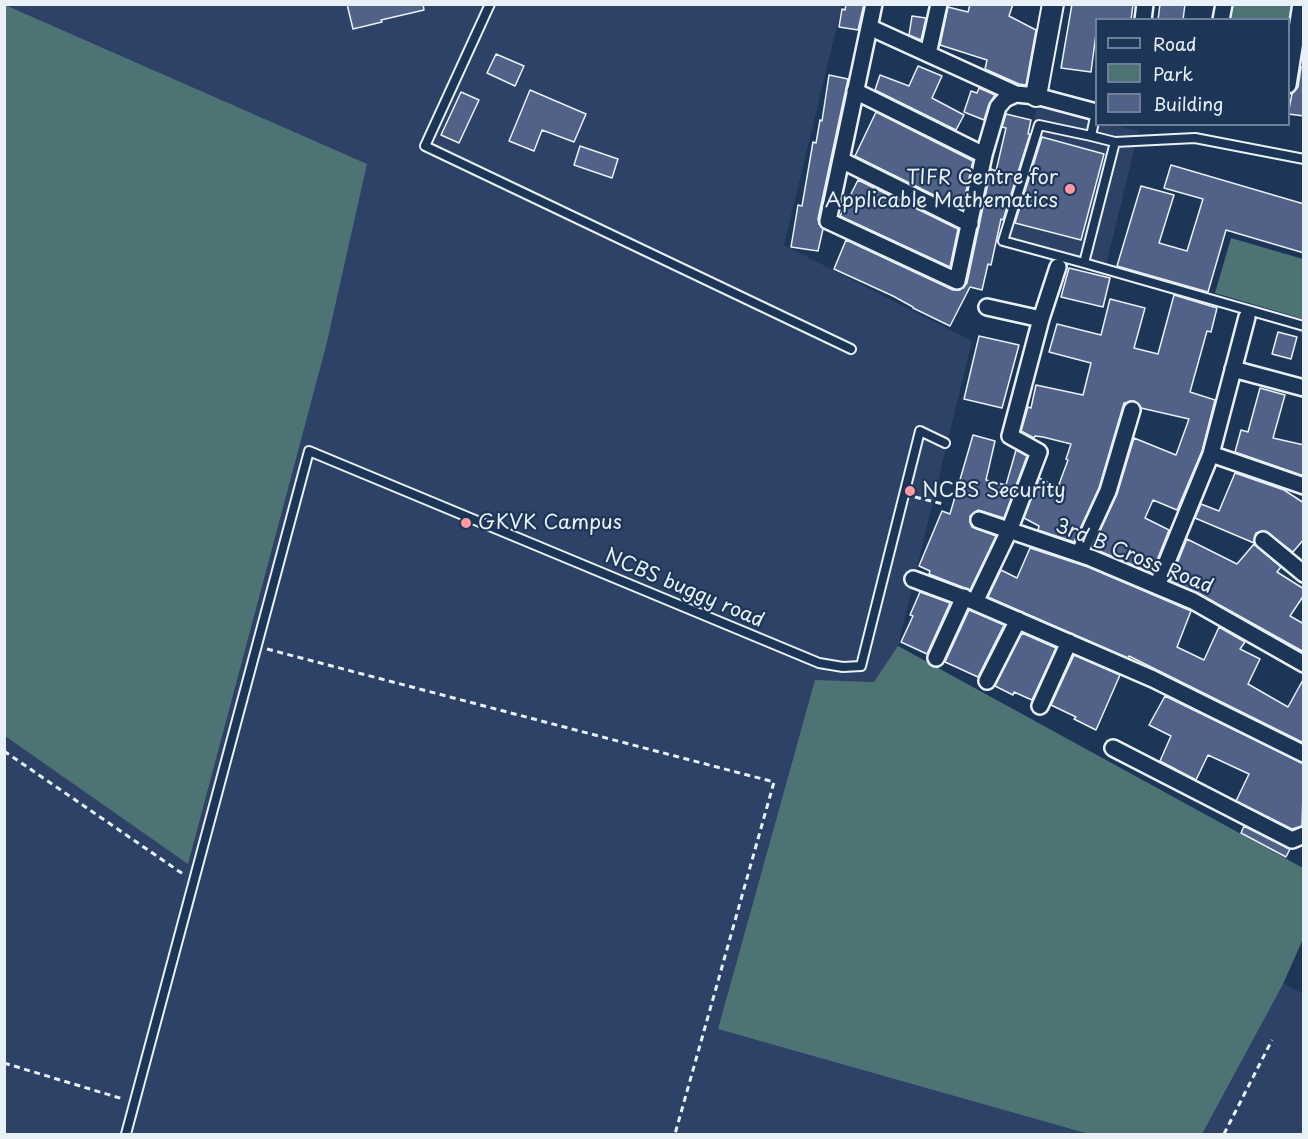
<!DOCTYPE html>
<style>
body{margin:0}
#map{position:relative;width:1308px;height:1139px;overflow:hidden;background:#1d3557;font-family:"Playpen Sans",sans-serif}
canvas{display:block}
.frame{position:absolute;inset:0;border:6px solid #e8f1f8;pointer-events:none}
.legend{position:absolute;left:1095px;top:18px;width:195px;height:108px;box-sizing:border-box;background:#1d3557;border:2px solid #6e8097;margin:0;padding:8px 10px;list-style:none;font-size:18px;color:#e8f1f8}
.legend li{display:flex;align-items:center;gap:12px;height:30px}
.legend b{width:30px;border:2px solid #6e8097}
</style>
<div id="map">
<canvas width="1308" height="1139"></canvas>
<div class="frame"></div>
<ul class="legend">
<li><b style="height:8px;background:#1d3557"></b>Road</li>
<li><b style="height:16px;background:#4e7374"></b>Park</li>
<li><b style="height:16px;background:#516188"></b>Building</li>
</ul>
</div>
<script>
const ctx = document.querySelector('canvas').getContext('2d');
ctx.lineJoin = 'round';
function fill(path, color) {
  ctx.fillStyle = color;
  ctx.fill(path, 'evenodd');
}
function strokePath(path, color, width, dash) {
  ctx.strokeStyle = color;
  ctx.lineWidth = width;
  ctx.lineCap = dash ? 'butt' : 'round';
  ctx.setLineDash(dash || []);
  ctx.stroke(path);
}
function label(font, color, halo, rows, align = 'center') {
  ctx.font = font + ' "Playpen Sans",sans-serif';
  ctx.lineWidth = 4.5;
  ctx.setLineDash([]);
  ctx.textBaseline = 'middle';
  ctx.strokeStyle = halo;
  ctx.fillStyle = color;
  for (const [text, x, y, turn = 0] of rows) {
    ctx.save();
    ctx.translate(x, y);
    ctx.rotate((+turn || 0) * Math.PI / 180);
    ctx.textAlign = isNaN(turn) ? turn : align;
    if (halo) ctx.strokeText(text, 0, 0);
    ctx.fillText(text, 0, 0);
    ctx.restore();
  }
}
fill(new Path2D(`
 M5 5H842L784 245 972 341 898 646 1303 868V939L1283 983 1303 994V1134H5Z
 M1038 105 1096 120V124L1112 125 1139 131 1104 273 998 247Z`), '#2d4266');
fill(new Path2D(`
 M5 5 367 164 326 346 188 864 5 736Z
 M1234 5H1293L1289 31 1288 20 1231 19Z
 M1231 238 1303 259V319L1215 293Z
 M898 646 1303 868V939L1283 984 1202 1134H1089L718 1029 815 680 874 682Z`), '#4e7374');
const building = new Path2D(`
 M347 4H423L424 10 381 20 382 22 353 29Z
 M846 4H864L858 30 839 27 842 9 845 10Z
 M970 4H1013L1009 16 1036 30 1026 85 1019 84 985 69 987 60 940 45 948 7 968 12Z
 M1072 4H1133L1131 20H1096V34L1091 72 1061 68Z
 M1160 4H1185L1183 20H1158Z
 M912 16 926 18 921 40 909 35Z
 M496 54 524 66 515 86 487 73Z
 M918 66 942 76 932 98 964 115 956 130 875 90 880 75 909 86Z
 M1301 67H1304V116L1288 114 1292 94 1298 87Z
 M829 75 848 79 818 219 819 224 823 229 818 251 791 247 798 205 802 206 813 142 816 143 820 120 822 121Z
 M979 88 995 95 989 104 984 120 964 112 971 91 977 93Z
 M530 90 586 114 574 142 542 130 534 151 509 141Z
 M461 92 479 100 459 143 441 135Z
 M876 112 973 161 962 209 855 156Z
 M1006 114 1031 120 1028 134H1030L1003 220 1001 219 991 265 988 264 982 290 970 287 950 326 913 308V307L893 296 834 269 846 240 953 290 963 288 967 283 991 169 996 171 1006 128 1002 127Z
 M1042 137 1104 154 1081 240 1015 223Z
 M580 146 618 159 612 178 574 165Z
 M1171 165 1304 204V253L1226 230 1208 292 1117 266 1141 186 1174 195 1159 243 1187 251 1203 199 1164 188Z
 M858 180 958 229 950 267 840 216Z
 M1069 268 1110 278 1103 307 1061 297Z
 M1174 295 1217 308 1211 332 1207 331 1190 392 1215 400 1202 451 1177 510 1153 500 1145 518 1169 530 1152 573 1092 548 1117 494 1134 438 1176 455 1189 419 1141 408 1134 401 1124 403 1099 488 1074 542 1038 530 1039 526 1024 518 1039 478 1058 487 1068 460 1066 459 1071 444 1043 437 1035 436 1034 438 1021 431 1028 407 1031 408 1036 385 1083 395 1091 363 1049 352 1057 324 1101 335 1110 299 1145 308 1134 348 1158 354Z
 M1278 332 1297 337 1291 359 1272 354Z
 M979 336 1019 345 1002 408 964 399Z
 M1260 388 1285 395 1273 438 1304 445V476L1235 452 1241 430 1248 432Z
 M973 435 995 441 986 480 1006 485 1016 450 1027 456 1004 518 978 510 970 516V522L972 527 996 536 970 590 929 574 930 571 919 566 942 511 950 514Z
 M1235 473 1284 490 1304 503V539L1293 552 1265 531 1256 533 1254 543 1195 518 1201 504 1219 511Z
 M1187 539 1237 564 1254 544 1281 567 1277 572 1304 589V595L1290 616 1304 624V652L1198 593 1170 581Z
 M1030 548 1088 567 1191 611 1177 647 1204 660 1219 627 1245 642 1240 649 1260 659 1248 684 1288 707 1304 678V743L1129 656 1128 658 988 597 1001 570 1017 578Z
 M920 592 950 603 927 654 901 642 913 616 910 615Z
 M969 610 1004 625 978 677 945 662Z
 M1022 633 1056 648 1032 700 1014 692 1013 695 995 686Z
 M1074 655 1120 675 1096 730 1074 719 1076 717 1051 705Z
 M1165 696 1304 764 1302 826 1292 829 1236 801 1249 774 1208 755 1196 780 1160 761 1171 736 1149 725Z
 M1244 826 1290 849 1286 857 1241 833Z`);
fill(building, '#516188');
strokePath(building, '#e8f1f8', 1.5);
const service = new Path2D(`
 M490 4 425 146 851 349
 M1091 136 1039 125 1003 241 1084 263 1115 142 1091 136 1096 112
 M1115 142 1195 138 1304 159
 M1084 263 1304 326
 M126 1134 309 451 819 663 843 667 861 666 920 431 945 443`);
const minor = new Path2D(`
 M874 4 828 221 957 281 984 155 998 107 1005 99 1016 94 1036 96 1096 112
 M1143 20 1145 4
 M1221 20 1224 4
 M869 27 1016 94
 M928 54 939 4
 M1288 85 1301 4
 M855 91 984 155
 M841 160 970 224
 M987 307 1041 319
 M1233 369 1304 388
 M1211 454 1304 486
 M979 520 1091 558 1193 601 1304 664
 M1263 540 1304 574
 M1079 554 1108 491 1132 410
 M913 579 975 602 1153 679 1304 754
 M1157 586 1211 454 1247 317
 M975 602 1009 531 1039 452 1010 436 1041 319 1058 267
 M936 658 964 597
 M987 681 1018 620
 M1040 706 1069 642
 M1113 748 1292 840 1304 835`);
const tertiary = new Path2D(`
 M1036 96 1053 4`);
strokePath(service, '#e8f1f8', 12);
strokePath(minor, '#e8f1f8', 20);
strokePath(tertiary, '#e8f1f8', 24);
strokePath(new Path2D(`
 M915 497 943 504
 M267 649 774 782 675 1134
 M4 751 183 874
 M4 1063 123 1099
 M1224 1134 1272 1040`), '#e8f1f8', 3, [6, 4.5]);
strokePath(service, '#1d3557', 8);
strokePath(minor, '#1d3557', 15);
strokePath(tertiary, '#1d3557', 20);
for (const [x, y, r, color] of [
 [1070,189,6,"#ff9aa2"],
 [910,491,6,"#ff9aa2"],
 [466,523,6,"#ff9aa2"]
]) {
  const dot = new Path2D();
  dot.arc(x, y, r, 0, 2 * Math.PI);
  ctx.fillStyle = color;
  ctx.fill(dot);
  strokePath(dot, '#1d3557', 2);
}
label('20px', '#e8f1f8', '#1d3557', [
 ["TIFR Centre for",1058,178,"right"],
 ["Applicable Mathematics",1058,201,"right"],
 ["NCBS Security",922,491],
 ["GKVK Campus",478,523]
], 'left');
label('20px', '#e8f1f8', '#1d3557', [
 ["3rd B Cross Road",1134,557,22],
 ["NCBS buggy road",684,589,23]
]);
</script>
